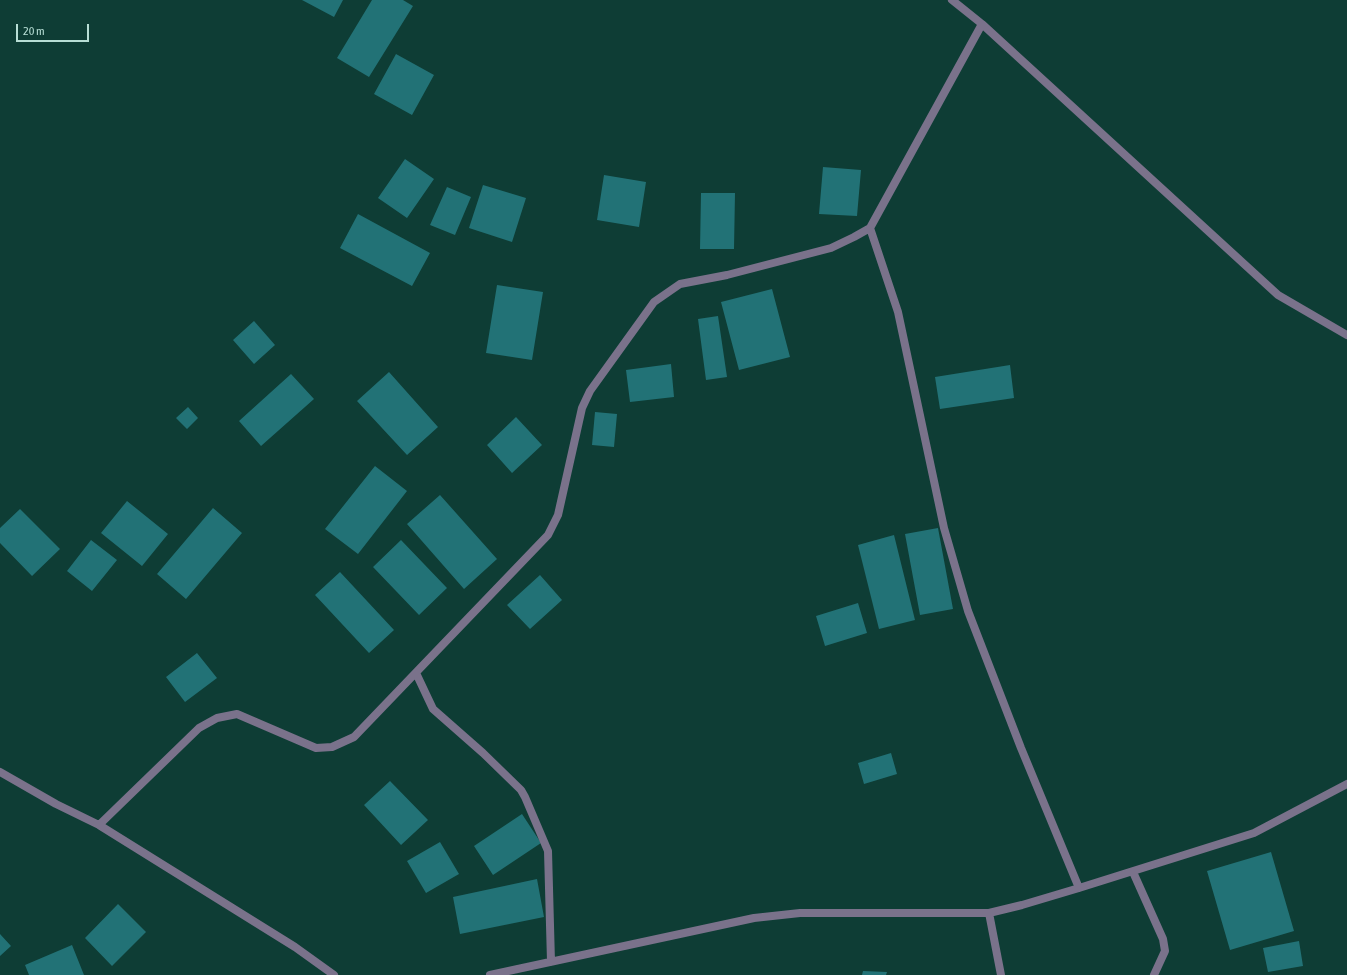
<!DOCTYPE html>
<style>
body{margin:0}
#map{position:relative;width:1347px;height:975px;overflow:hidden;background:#0e3d35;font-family:"Asap Condensed",sans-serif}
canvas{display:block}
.scale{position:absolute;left:16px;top:24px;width:73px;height:18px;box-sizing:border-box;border:2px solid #b7ded5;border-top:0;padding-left:5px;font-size:12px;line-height:14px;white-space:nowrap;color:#b7ded5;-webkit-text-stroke:3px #0e3d35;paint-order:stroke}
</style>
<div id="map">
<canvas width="1347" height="975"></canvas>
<div class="scale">20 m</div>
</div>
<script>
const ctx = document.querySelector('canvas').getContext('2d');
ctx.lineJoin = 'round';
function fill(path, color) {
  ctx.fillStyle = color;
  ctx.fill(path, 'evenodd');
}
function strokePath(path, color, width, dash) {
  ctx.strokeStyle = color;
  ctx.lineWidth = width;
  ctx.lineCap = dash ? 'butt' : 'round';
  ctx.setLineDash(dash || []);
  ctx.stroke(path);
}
fill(new Path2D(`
 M302 0H343L334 17Z
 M372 0H403L413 6 369 77 337 58Z
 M396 54 434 75 412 115 374 94Z
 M405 159 434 179 407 218 378 198Z
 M823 167 861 170 857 216 819 214Z
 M604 175 646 182 639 227 597 220Z
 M483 185 526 198 512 242 469 228Z
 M447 187 471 197 455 235 430 225Z
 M701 193H735L734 249H700Z
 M358 214 430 253 412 286 340 248Z
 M497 285 543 292 532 360 486 353Z
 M772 289 790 357 739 370 721 302Z
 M718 316 727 377 706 380 698 319Z
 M254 321 275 345 254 364 233 340Z
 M671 364 674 397 630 402 626 370Z
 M1010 365 1014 398 940 409 935 377Z
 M389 372 438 427 407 455 357 401Z
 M291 374 314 399 261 446 239 421Z
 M188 407 198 418 187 429 176 418Z
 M595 412 617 414 614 447 592 445Z
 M516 417 542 445 512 473 487 445Z
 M375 466 407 491 358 554 325 529Z
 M440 495 497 559 464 589 407 524Z
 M127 501 168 534 142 566 101 533Z
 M213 508 242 533 186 599 157 574Z
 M20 509 60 549 32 576 0 543V528Z
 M938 528 953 609 920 615 905 534Z
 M894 535 915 620 879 629 858 545Z
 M91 540 117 560 92 591 67 571Z
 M401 540 447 588 419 615 373 567Z
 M340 572 394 630 369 653 315 595Z
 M540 575 562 600 530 629 507 605Z
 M858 603 867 633 825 646 816 616Z
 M197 653 217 678 185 702 166 677Z
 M891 753 897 774 864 784 858 763Z
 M390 781 428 820 401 845 364 805Z
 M522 814 541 843 493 875 474 846Z
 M440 842 459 874 426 893 407 861Z
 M1271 852 1294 931 1230 950 1207 871Z
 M537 879 544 917 460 934 453 897Z
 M118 904 146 932 112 966 85 938Z
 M0 934 11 946 0 956Z
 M1299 941 1303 966 1268 972 1263 948Z
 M72 945 84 975H29L25 965Z
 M863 971 887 972 886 975H862Z`), '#227276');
strokePath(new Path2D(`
 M952 0 982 24 1278 295 1347 335
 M870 228 898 312 944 528 968 611 1021 748 1079 888
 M416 673 433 709 483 753 521 790 525 797 548 851 551 962
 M0 772 56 804 99 825 295 947 334 975
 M99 825 199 728 217 718 237 714 316 748 332 747 354 737 548 535 558 515 582 408 590 391 654 302 680 284 727 275 831 248 854 237 870 228 982 24
 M1133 872 1163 939 1165 951 1154 975
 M989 913 1001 975
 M490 975 754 918 800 913H989L1022 905 1079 888 1254 833 1347 784`), '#7a728b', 8);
</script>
